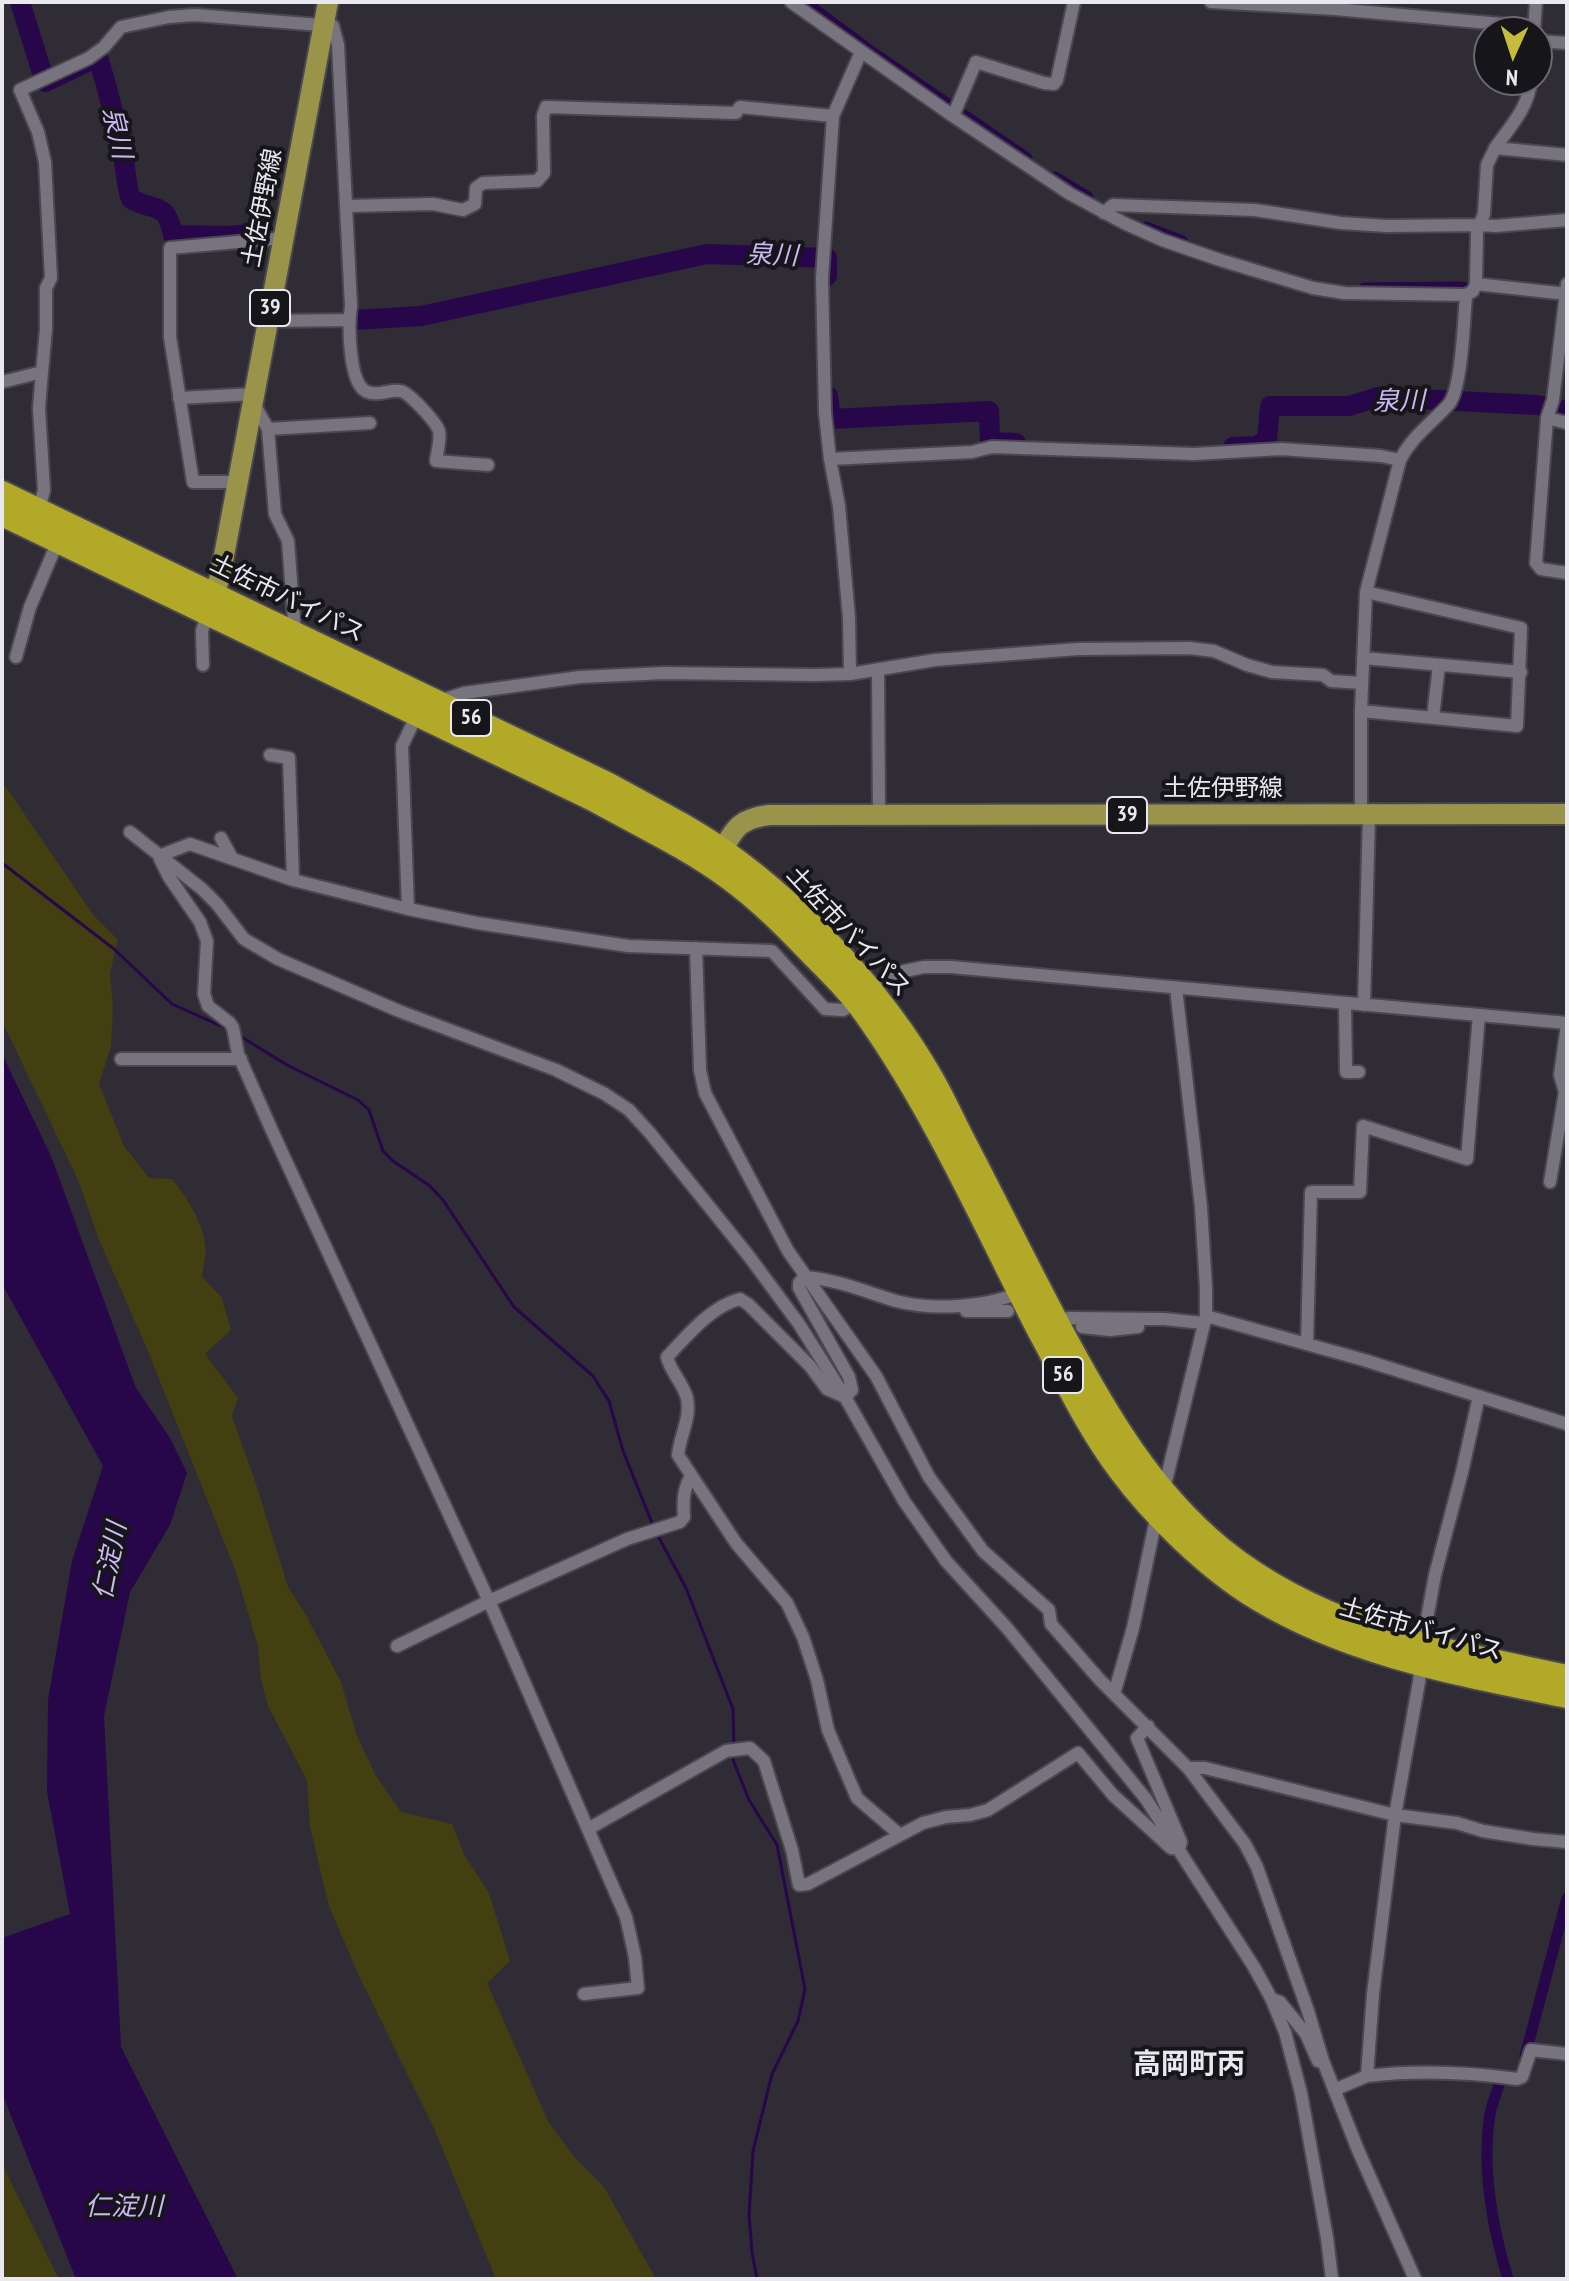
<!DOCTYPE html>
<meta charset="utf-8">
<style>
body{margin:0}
#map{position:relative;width:1569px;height:2281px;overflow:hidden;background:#2f2c36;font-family:"PT Sans Narrow",sans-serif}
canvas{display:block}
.frame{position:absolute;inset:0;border:4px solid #eae8ef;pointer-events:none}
.north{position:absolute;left:1473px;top:16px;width:80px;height:80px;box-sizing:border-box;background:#16151a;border:2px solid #6b696f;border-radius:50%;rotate:183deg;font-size:22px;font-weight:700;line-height:32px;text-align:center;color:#eae8ef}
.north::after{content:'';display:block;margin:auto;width:28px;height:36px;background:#c5bc3d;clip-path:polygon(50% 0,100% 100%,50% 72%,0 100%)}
</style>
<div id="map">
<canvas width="1569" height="2281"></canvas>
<div class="frame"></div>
<div class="north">N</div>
</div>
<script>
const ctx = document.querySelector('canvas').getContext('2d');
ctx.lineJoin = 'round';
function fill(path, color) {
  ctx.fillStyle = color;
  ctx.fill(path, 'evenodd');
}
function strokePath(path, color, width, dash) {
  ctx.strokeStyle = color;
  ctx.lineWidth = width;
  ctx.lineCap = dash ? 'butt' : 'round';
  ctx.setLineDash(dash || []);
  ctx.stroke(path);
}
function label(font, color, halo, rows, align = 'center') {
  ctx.font = font + ' "PT Sans Narrow","Noto Sans JP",sans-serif';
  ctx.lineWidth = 8;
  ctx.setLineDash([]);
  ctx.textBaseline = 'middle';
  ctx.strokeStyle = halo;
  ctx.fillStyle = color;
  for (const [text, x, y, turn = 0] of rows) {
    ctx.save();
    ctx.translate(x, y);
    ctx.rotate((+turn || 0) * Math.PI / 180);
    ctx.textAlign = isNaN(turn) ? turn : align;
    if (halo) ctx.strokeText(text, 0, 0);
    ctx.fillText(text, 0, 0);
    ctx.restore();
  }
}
fill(new Path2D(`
 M2 784 6 787 94 916 118 940 110 973 113 1007 111 1046 99 1084 124 1146 149 1178 172 1179C187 1197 202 1221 205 1244 207 1254 203 1267 202 1277L222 1298 231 1330 205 1354 238 1398 232 1416 256 1484 288 1587 306 1615 341 1682 357 1736 376 1776 401 1812 452 1824 465 1856 489 1893 510 1961 487 1983 549 2123 575 2158 604 2187 656 2279H496L433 2126 359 1976 329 1906 310 1827 307 1780 268 1706 261 1680 258 1646 236 1572 148 1351 100 1242 78 1180 2 1021Z
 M2 2155 6 2172 59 2279H2Z`), '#433f11');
fill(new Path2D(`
 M2 1054 51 1156 136 1388 170 1438 187 1473 170 1525 130 1592 104 1716 121 2047 238 2279H76L2 2093V1938L70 1914 47 1791 48 1700 72 1561 103 1466 2 1284Z`), '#270649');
strokePath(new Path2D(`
 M2 863 114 949 172 1004 230 1030
 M240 1036 287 1065 358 1100 369 1110 383 1151 393 1161 430 1186 443 1200 514 1307 593 1376 609 1401 623 1451 654 1528
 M657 1534 686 1588 733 1709 734 1747
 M734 1754 733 1760 749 1800 777 1845 805 1989 798 2021 772 2074 753 2151 749 2215 752 2252 757 2279`), '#270649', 3);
strokePath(new Path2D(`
 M805 2 868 49 1027 158
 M1055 177 1088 197
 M1146 227 1182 241
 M1364 288 1460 287 1478 290
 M1525 2056 1567 1898
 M1501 2079C1497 2092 1490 2107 1489 2121 1482 2174 1493 2229 1508 2279`), '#270649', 11);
strokePath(new Path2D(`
 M20 2 45 82 98 57C108 90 116 122 123 156 126 169 126 187 131 199 158 213 166 201 173 235L228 236 265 233
 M354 320 421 316 707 254 827 258V276
 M828 396 831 419 989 411 990 442 1016 443
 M1233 447 1256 446 1267 440 1270 406H1349L1378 397 1537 405 1567 411`), '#270649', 20);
const street = new Path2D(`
 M791 2 953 116 1070 194 1124 223 1162 240 1220 260 1313 288 1344 293 1466 295
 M1211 2 1335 9 1501 24 1534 26
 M1534 31 1536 2
 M1537 41 1567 43
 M953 116 976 62 1044 83 1054 84 1057 80 1074 2
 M1495 148C1510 127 1529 107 1531 80
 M347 206 433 204 463 210 475 204 476 188 483 183 537 181 544 173 543 116 546 107 736 113 740 107 833 116
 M1104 213 1113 205 1255 210 1341 223 1387 226 1480 225 1495 226 1567 220
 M1476 284 1567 294
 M1567 284 1553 400 1547 418 1536 563 1541 569 1567 573
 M267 321 348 320
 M42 372 46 329V288L51 278 45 162 38 132 20 90 89 58 104 47 121 27 169 17 195 15 333 26 338 45 351 306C348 324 349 379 364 390 375 398 388 389 400 391 409 392 436 422 439 431 441 439 437 453 436 461L488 465
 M2 382 42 372 39 408 44 490 38 514
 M179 398 254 394
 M254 404 268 429 275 514 288 541 295 634
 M1547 418 1567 423
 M268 429 370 423
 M830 459 972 452 992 447 1194 454 1281 449 1381 456 1400 460
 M237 482H193L170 337V248L283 238
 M16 657 30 607 58 541
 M1363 658 1521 672
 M203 665 202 631 208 612
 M878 669 879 814
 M850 674 849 618 839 506 830 459 825 413 822 278 833 116 861 52
 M439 701 464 693 580 677 664 673 815 675 850 674 935 660 1078 649 1189 648 1214 651 1247 665 1272 672 1323 675 1331 681 1362 683
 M1361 711 1517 726 1521 628 1366 592
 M1433 717 1439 665
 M270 755 289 758 293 880
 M1361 814V711L1366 592 1400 460C1412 436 1432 423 1449 404 1462 388 1464 318 1466 295L1473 291 1476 284 1477 231 1484 214 1487 165 1495 148 1567 155
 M130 832 202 889 217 904 244 939 278 959 399 1011 556 1070 605 1094 629 1110 650 1133 748 1255 799 1324 845 1397 904 1501 946 1561 1007 1628 1146 1799 1254 1967 1271 1998 1285 2032 1301 2093 1327 2238 1332 2279
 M221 838 232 858
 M159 856 190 844 293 880 408 909 477 923 628 946 772 951 825 1009 843 1010 857 1002 895 973 924 967H951L1567 1023
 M160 859 169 877 200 922 207 941 204 994 208 1006 230 1023 233 1028 238 1054 273 1133 489 1601 626 1917 635 1957 638 1988 584 1994
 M408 909 402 746 413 723 420 713
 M696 948 700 1070 705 1093 788 1251 876 1376 929 1477 983 1551 1049 1610 1051 1624 1099 1679 1188 1768 1245 1844 1257 1867 1308 2011 1323 2061
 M1345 1003 1346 1072H1359
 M1364 1005 1369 814
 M121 1059H241
 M1550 1182 1565 1092 1560 1075 1567 1025
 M966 1311H1008
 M1206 1316 1364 1360 1567 1424
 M1057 1323 1068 1318 1164 1319 1203 1323
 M1082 1327 1110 1330 1138 1327
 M1307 1344 1311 1192H1360L1363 1126 1467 1159 1479 1015
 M1163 1493 1206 1316V1288L1201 1207 1176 988
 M397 1646 489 1601 627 1539 680 1522 684 1517C683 1501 683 1490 691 1476
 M1114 1694 1133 1628 1157 1514
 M1188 1768H1205L1395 1815 1457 1823 1483 1831 1533 1839 1567 1842
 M588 1829 726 1751 750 1748 764 1761 792 1850 799 1885 808 1884 923 1823 946 1817 970 1815 988 1810 1078 1753 1113 1795 1171 1848 1179 1849 1181 1842 1137 1738 1148 1726
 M900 1835 857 1798 828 1730 817 1680 803 1637 787 1603 736 1543 678 1455C680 1435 691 1419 687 1398 683 1383 670 1371 667 1357 686 1337 711 1306 740 1299L748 1304 810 1366 827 1389 845 1397 852 1390 849 1377 799 1288V1283L804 1277C836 1279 866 1292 896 1301 934 1311 983 1307 1020 1293
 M1274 2000 1280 2002 1306 2034 1318 2061H1323L1358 2150 1415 2279
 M1367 2076C1418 2070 1466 2072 1517 2079L1522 2077 1531 2050 1567 2054
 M1334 2090 1367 2076 1373 1994 1395 1815 1419 1682 1422 1646 1435 1575 1462 1472 1479 1396`);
const primary = new Path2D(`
 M208 610 220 577 328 2
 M714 863C734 835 731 820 769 815L1567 814`);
const highway = new Path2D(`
 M2 493 607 784C647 806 689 827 726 853 803 908 883 994 930 1076 943 1098 953 1121 965 1144 999 1209 1031 1275 1066 1340 1108 1418 1152 1492 1221 1549 1324 1632 1442 1650 1567 1677
 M2 514 595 800C640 825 687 847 728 877 760 900 788 929 815 957 835 977 855 997 870 1020 937 1116 986 1228 1040 1332 1065 1378 1088 1428 1120 1470 1153 1515 1209 1569 1257 1598 1351 1655 1460 1674 1567 1696`);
strokePath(street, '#4a474f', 16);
strokePath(primary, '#4a474f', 24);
strokePath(highway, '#4a474f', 28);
strokePath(street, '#77747f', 12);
strokePath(primary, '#9a944b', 20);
strokePath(highway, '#b2a929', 24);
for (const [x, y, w] of [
 [270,308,40],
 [471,718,40],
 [1127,815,40],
 [1063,1375,40]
]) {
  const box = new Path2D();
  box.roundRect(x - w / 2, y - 18, w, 36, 6);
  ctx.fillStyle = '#16151a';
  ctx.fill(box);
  strokePath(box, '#eae8ef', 2);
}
label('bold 22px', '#eae8ef', null, [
 ["39",270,308],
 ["56",471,718],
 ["39",1127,815],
 ["56",1063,1375]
]);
label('24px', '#eae8ef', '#16151a', [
 ["土佐伊野線",263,208,-79],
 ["土佐市バイパス",287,599,26],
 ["土佐伊野線",1223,789],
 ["土佐市バイパス",848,932,47],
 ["土佐市バイパス",1421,1630,16]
]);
label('italic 26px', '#cbb8f4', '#16151a', [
 ["泉川",116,133,77],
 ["泉川",772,256,2],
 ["泉川",1399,402,-1],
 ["仁淀川",111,1561,-79],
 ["仁淀川",124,2208]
]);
label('bold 28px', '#eae8ef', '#16151a', [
 ["高岡町丙",1189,2065]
]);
</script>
